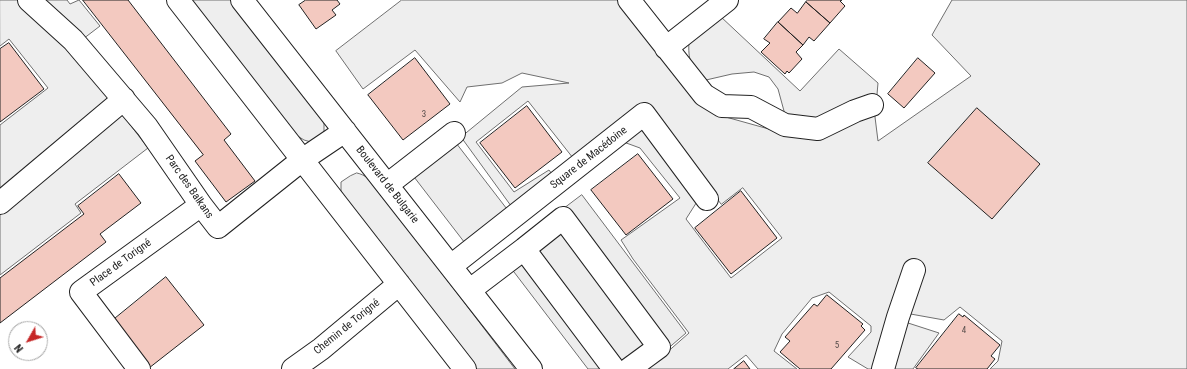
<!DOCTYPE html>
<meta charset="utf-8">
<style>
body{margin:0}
#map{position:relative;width:1187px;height:369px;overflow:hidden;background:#fff;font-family:"Roboto Condensed",sans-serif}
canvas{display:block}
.north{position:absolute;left:8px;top:321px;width:40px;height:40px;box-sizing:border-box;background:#fff;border:1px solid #a7a7a7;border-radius:50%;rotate:231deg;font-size:11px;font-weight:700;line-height:16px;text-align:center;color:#222}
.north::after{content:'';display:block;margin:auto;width:14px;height:18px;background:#c62828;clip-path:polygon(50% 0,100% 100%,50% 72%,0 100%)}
</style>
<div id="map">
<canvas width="1187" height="369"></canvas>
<div class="north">N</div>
</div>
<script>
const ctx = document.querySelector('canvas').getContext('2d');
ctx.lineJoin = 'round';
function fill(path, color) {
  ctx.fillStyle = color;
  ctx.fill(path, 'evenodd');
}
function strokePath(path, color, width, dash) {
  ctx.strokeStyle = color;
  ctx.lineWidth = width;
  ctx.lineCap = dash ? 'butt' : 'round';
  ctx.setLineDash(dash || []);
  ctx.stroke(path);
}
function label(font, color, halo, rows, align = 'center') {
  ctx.font = font + ' "Roboto Condensed",sans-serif';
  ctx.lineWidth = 3;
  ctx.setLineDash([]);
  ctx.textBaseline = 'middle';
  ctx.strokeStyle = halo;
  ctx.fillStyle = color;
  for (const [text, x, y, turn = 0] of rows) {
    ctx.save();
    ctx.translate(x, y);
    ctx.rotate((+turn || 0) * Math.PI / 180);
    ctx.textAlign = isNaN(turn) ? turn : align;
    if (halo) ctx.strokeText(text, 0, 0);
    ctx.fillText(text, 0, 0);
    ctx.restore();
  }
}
const green = new Path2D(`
 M0 0H67L70 4 79 0 100 26 83 39 82 62 148 148 75 204 81 213 0 275V125L48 88 9 39 0 46Z
 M189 0H232L324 119V134L311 142 304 140 296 135Z
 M402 0H621L715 114 776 131 784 111 778 89 769 77 754 72 732 74 706 80C690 63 688 63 689 39L720 16 800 91 839 49 878 83 875 117 878 141 971 76 932 35 952 0H1187V369H990L998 361 1002 341 960 307 944 320 905 313 876 369H868L848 357 871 332V326L829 292 812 298 782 334 774 351 797 369H758L746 355 728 369H648L689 333 633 259 621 240 680 198 640 148 607 136 573 158 528 101 476 142 514 192 549 170 555 178 514 210 461 137 522 87 569 83 522 73 502 83 467 87 460 102 415 50 363 89 336 51ZM743 188 782 238 731 278 686 219 700 197 715 196 721 204Z
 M357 173C366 175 370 180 376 187L515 369H476L349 204 341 191V182L350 176Z
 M905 322 939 333 913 369H887Z`);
fill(green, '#eee');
strokePath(green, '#6f6f6f', 1);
const parking = new Path2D(`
 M453 139 510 213 468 247 411 173Z
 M582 195 686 333 644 369H588L514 272 500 257Z`);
fill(parking, '#ededed');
strokePath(parking, '#6f6f6f', 1);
const building = new Path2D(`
 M83 0H128L231 134 224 140 255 181 226 202 195 161 203 155Z
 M306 0H337L340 4 332 10 336 15 316 29 299 5Z
 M808 0H842L840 1 845 6 830 23 806 2Z
 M806 2 830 23 814 41 809 37 803 45 778 22 791 8 797 13Z
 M778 22 803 45 796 52 802 59 789 73 787 71 785 74 761 52 770 43 764 39Z
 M9 43 44 89 0 122V49Z
 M415 58 450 104 403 140 368 95Z
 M918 58 935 73 904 108 888 94Z
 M527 106 562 152 515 188 480 143Z
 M977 108 1040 164 992 219 928 163Z
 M638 154 673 199 626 235 591 190Z
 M119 174 141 203 100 234 106 242 0 323V278L84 214 78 206Z
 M741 191 777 238 731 274 695 228Z
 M166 277 204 325 149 368 112 321Z
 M827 295 863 324 861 326 865 330 831 369H800L780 352 790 341 785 337 814 304 817 306Z
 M959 314 963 317 964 315 1000 345 991 356 995 359 987 369H918L916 368Z
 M744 361 750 369H734Z`);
fill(building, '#f3c9c0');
strokePath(building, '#222', 1);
const minor = new Path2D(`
 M29 0 73 40 147 127 201 205 218 227 302 160 345 131
 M178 0 465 369
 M242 0 531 369
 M629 0 704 95 722 106 751 107 785 125 818 129 855 111 872 105
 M666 48 727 0
 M387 185 454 133
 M0 203 124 99
 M524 249 614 369
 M451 266 644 114 707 199
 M470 290 524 249 563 218 659 347 629 369
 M139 369 81 292 201 205
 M293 369 321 349 399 284
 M883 369 898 317 914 270`);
strokePath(minor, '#222', 24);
strokePath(minor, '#fff', 22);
label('9px', '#564c4a', null, [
 ["3",424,115],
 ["4",964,331],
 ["5",837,346]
]);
label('11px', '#222', '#fff', [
 ["Square de Macédoine",589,158,-38],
 ["Boulevard de Bulgarie",387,185,52],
 ["Parc des Balkans",189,187,55],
 ["Place de Torigné",121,263,-36],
 ["Chemin de Torigné",347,327,-39]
]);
</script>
